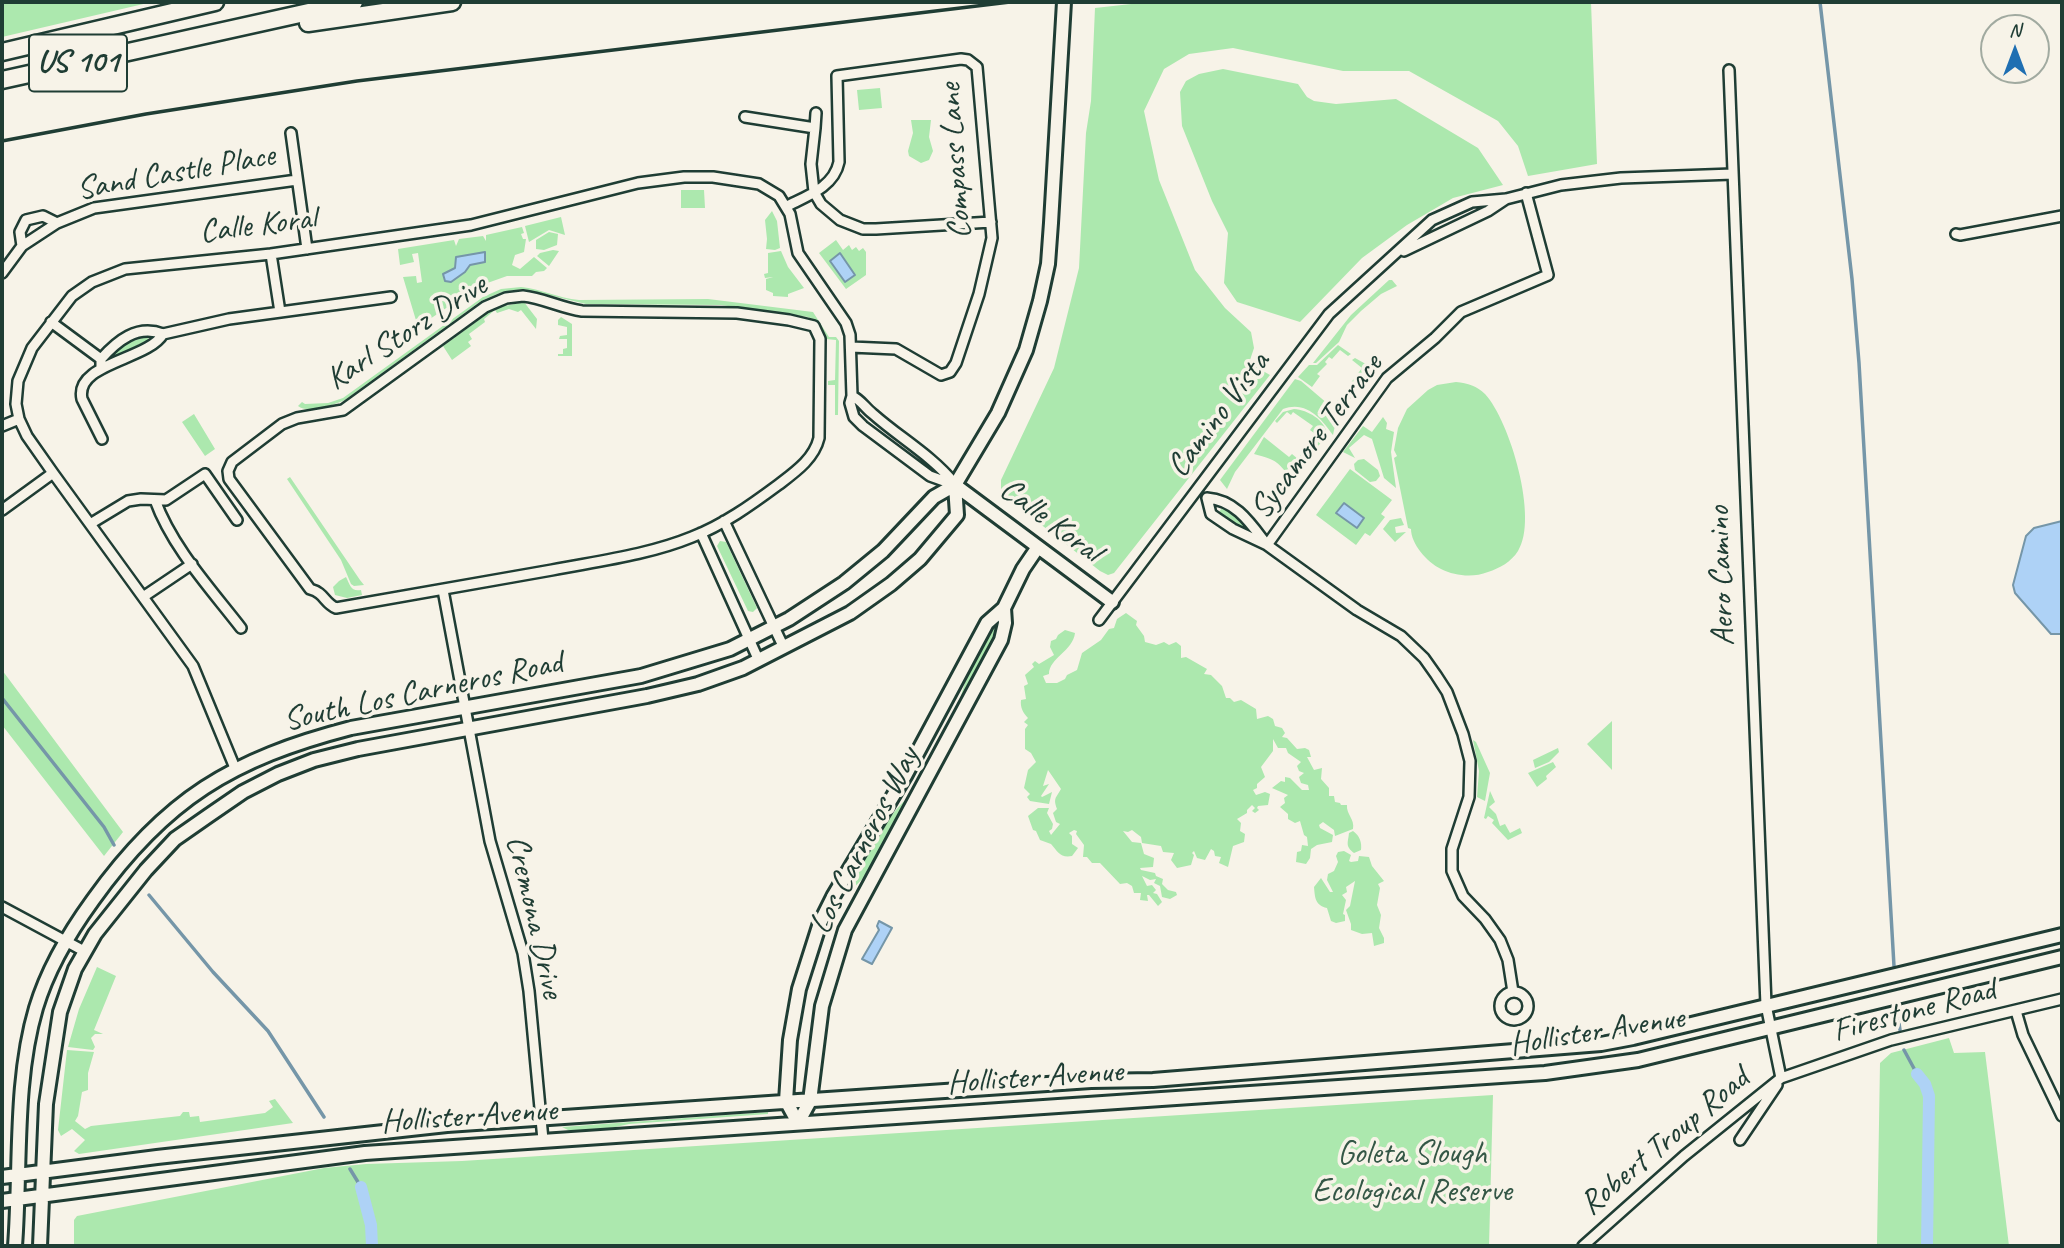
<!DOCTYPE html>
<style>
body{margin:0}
#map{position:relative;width:2064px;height:1248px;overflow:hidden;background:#f7f3e8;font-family:Caveat,sans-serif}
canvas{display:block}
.frame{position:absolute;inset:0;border:4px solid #1f3d34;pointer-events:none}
.north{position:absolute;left:1980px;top:14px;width:70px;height:70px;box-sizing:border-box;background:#f7f3e8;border:2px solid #a1aaa0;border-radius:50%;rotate:0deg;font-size:19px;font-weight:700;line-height:28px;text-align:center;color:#1f3d34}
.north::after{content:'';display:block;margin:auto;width:24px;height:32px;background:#1f6fb2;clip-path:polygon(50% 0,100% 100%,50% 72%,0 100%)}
</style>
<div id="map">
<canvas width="2064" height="1248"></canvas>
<div class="frame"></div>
<div class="north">N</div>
</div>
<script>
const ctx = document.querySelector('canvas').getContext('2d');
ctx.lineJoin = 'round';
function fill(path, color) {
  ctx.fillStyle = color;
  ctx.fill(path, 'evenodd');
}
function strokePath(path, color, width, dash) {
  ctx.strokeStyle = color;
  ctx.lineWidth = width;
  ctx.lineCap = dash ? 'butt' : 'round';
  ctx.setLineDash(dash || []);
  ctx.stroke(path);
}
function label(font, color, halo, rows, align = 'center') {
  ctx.font = font + ' Caveat,sans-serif';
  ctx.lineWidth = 7;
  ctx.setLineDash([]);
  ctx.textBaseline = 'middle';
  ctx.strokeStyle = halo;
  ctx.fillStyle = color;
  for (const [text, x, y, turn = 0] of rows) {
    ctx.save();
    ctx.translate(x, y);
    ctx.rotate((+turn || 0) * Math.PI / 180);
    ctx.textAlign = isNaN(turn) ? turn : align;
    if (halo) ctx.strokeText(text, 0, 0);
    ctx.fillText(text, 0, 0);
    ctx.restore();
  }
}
fill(new Path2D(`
 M2 2H152L2 37Z
 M1149 2H1591L1597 164 1528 176 1518 146 1498 121 1409 71H1343L1233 48 1189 54 1164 69 1144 111 1159 180 1195 270 1225 308 1251 332 1254 348 1249 363 1270 375 1114 573 1108 575 1100 571 1001 493V480L1054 368 1079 268 1086 133 1091 101 1095 8Z
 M1223 69 1298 84 1307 97 1314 101 1336 104 1396 99 1478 148 1503 185 1453 198 1407 225 1362 258 1300 322 1237 302 1224 283 1228 233 1212 201 1182 126 1180 92 1186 81 1199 74Z
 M880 88 882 108 859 110 857 90Z
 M911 120H931L929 137 933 151 929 160 921 163 909 156 908 151 913 133Z
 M681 190H704L705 208H681Z
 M772 211 777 221 780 248 775 250 766 249 767 239 765 220Z
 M561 217 565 235 549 230 529 242 525 226Z
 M522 227 524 233 521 234 523 239H526L524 252 515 255 512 265 520 269 534 257 547 268 544 271 536 272 532 276H507L479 286 418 327 403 277 416 276 417 283 422 282 418 253 412 254 414 262 400 265 398 249 454 240 456 246 459 239 483 236 486 241V235Z
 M549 232 558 234 557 245 544 250 536 249V240Z
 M836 240 843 250 849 245 852 250 856 247 859 251 863 248 866 252V275L846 289 819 253Z
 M553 250 559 251 549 266 537 256 540 253Z
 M781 251 788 267 804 288 788 294V297L773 296V293L766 290V279L773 277 765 278 764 274 768 273V253Z
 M1389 280H1392L1397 286 1381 294 1361 311 1347 325 1339 342 1316 363H1313L1351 315Z
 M521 287C541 289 558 298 579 300L708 299 813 312 829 337H836L839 341 838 415H835V385H828V381L835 380 836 340 826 339 820 325 808 317 721 305 586 304 523 289 502 292 481 301 345 400C333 405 308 414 298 406L302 402 305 404 328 403 343 398 483 297 501 289Z
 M524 302 537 319 536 329 521 310 518 312 509 309 497 313 495 310 484 319 485 322 469 334 472 339 468 342 471 346 452 360 443 346 495 308Z
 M561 317 572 324V356H558V354H563V349L567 348V339H559L560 336 567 335V327L558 325V320Z
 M148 337V340L112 358C119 346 134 339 148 337Z
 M1338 345 1351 354 1348 356 1340 350 1332 359 1329 357 1325 362 1327 364 1317 374 1320 376 1312 387 1298 377 1309 365H1317Z
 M1355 358 1373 368 1345 406 1335 404 1362 368 1352 360Z
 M1295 379 1301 381 1328 404 1325 408 1337 416 1333 435C1322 420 1307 400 1283 409L1235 472 1227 489 1220 480Z
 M1456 382C1468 383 1477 386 1485 394 1510 421 1539 519 1518 551 1511 562 1500 568 1488 572 1473 578 1455 576 1441 569 1427 562 1411 544 1411 529L1408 528 1394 458 1397 456 1394 450 1398 428 1407 409 1428 390 1437 385Z
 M1294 409C1308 410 1325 420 1327 434L1314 452 1307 448 1314 439 1312 437 1314 433 1310 430 1313 426 1293 412 1291 415 1287 412 1277 423 1275 421 1283 412Z
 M194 414 215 449 205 456 182 422Z
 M1383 417 1387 423 1386 429 1394 432 1391 452 1396 488 1384 478 1372 439 1364 435 1349 448 1355 458 1343 452 1363 426 1372 432Z
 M1264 437 1289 457 1292 454 1298 459 1304 450 1311 454 1301 468 1298 467 1294 472 1297 475 1293 480C1276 461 1279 461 1254 454Z
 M1364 459 1378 470 1380 476 1376 481 1370 482 1355 470 1354 464 1358 460Z
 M1350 469 1392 500 1381 514 1385 517 1370 536 1365 533 1356 545 1316 515Z
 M290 477 360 580 364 585 354 586 351 584 341 560 287 479Z
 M1223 506 1250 528 1249 532 1233 524 1218 514Z
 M1401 518 1404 525 1395 527 1396 533 1406 532 1395 542 1383 529 1390 520Z
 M720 541 726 542 757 608 753 612 748 611 717 546Z
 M346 577C350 585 351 592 361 590L362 595 347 598 335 595 333 587 339 581Z
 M1126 613 1137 621 1136 625 1144 636 1145 642 1156 645 1164 642 1169 645 1176 642 1181 646V658L1186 657 1207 669 1204 674 1211 675 1222 686 1226 698H1230L1234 702 1241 700 1256 709 1257 719 1268 716 1273 719 1275 726 1282 728 1285 733 1282 737 1287 738 1297 749 1305 748 1309 750 1311 757H1307L1314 770 1322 768 1321 779 1329 788V796H1334L1335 802 1340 803 1341 805H1347C1346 814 1355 819 1353 829L1335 836 1334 830 1323 822 1319 825 1320 828 1333 835 1332 842 1317 845 1311 849 1310 858 1306 864 1296 862 1297 852 1301 851 1302 845 1308 846 1307 837 1304 835 1300 821 1295 823 1288 819V814L1280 807 1285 803 1284 798 1288 795 1272 788 1281 781 1285 782V777L1290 778 1302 790H1309L1308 785 1301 783 1299 777 1304 773 1299 771 1297 766 1301 762 1288 753 1286 748H1278L1273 739V751L1261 767 1265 777 1257 784V788L1253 790 1256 795 1265 792 1270 794 1268 805 1258 806 1257 808 1259 810 1255 813 1252 811 1255 808 1252 805 1247 810V813L1237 819 1241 823 1240 831 1245 834 1244 842 1233 846 1228 867 1219 863 1221 857 1215 856 1214 851 1211 849 1205 860 1197 858 1194 851 1192 853 1194 855 1191 865 1177 868 1171 860 1174 853 1163 852 1161 846 1142 843 1141 837 1132 830 1128 832 1123 831 1132 842 1141 843 1144 854 1154 858 1153 867 1140 868 1141 870 1155 873 1156 876 1163 879 1162 884 1168 890 1176 892 1177 895 1170 899 1162 897 1160 886 1154 883 1156 879 1150 880 1142 876 1147 886 1152 885 1156 890 1153 893 1157 894 1162 902 1158 906 1149 895H1147L1148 901 1140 900 1141 893H1134L1132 886 1127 883 1120 884 1100 863H1092L1087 857H1083L1084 845 1076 834 1077 831 1074 830 1069 833 1072 836V844L1078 848 1072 856C1060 858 1058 852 1051 844L1040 840 1036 831 1033 830 1028 816 1038 808H1049L1047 813 1053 824 1052 829 1049 831 1051 835 1060 824 1056 822 1053 813 1057 809C1053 798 1056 798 1061 789L1048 770 1043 786 1049 784 1041 796 1042 797 1052 792 1049 804 1030 801 1027 797 1030 794 1024 788 1028 770 1036 762 1031 753 1025 749V729L1028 725 1024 722 1028 718C1023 713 1020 707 1021 700L1026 699 1024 686 1028 684 1025 675 1034 667 1032 664 1035 661 1039 664 1054 655 1050 647 1051 641 1056 639 1058 635 1065 630 1075 633C1073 651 1049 658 1049 674L1043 676 1046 683H1057L1065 679 1067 675 1077 670 1082 653 1101 640 1109 629 1114 628 1117 619Z
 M998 625 997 641 963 703 959 702 967 676 995 626Z
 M2 670 123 832 104 856 2 725Z
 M1612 721V770L1587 744Z
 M1473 740 1476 742 1490 773 1485 801 1477 797 1479 771Z
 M1558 748 1559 752 1549 762 1535 768 1533 760Z
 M1553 762 1556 767 1546 776 1547 779 1537 787 1528 773Z
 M1490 791 1495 802 1489 807 1496 814 1500 826 1505 824 1510 833 1520 828 1522 833 1508 840 1492 823 1494 820 1488 816 1486 819 1484 818Z
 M907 799 866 875 848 894C853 875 891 809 907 799Z
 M1353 831C1360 836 1362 843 1361 850L1354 853C1345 846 1348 843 1349 833Z
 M1344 851 1351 855 1349 861 1351 862 1358 861 1359 856 1369 857 1372 866 1384 881 1378 884 1380 888 1377 905 1381 915 1379 928 1384 938V943L1374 946 1372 933 1362 934 1351 930V924L1346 910 1350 906 1355 881 1346 887 1347 892 1342 895 1346 900 1343 914 1345 915V921L1336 923 1331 921 1327 908C1315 905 1315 898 1314 887L1321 878 1330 892H1333L1327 880 1328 874 1334 871 1338 862 1336 856 1338 852Z
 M97 967 116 976 94 1030 103 1034H95L91 1038 95 1047 93 1050 68 1047 79 1009Z
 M1949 1038 1954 1053 1985 1052 2009 1246H1857V1244H1877L1880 1063 1891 1053Z
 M67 1050 94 1052 88 1073V1090L82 1092 78 1116 75 1121 85 1129 91 1126 180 1116 183 1112H189L190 1117 199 1116 200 1122 265 1113 273 1107 269 1101 275 1099 293 1123 79 1154 74 1151 85 1140 72 1129 61 1136 58 1130Z
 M1493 1095 1489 1246H74V1220L77 1216 324 1168 366 1164 462 1161Z
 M768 1112V1114L629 1124 593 1132 570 1131 562 1127Z`), '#ace8ae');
const water = new Path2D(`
 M485 252V262L470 265 465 272 451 282 445 281 443 274 455 268 456 257Z
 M840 253 855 275 845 282 830 261Z
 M1344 503 1364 518 1357 528 1336 513Z
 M2062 521V634H2051L2015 593 2013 585 2026 536 2034 528Z
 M879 921 892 928 872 964 862 959 879 930 877 926Z`);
fill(water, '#aed2f6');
strokePath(water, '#7596a8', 2);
strokePath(new Path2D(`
 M1820 2 1852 279 1859 363 1894 966
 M2 698 104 827 114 845
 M149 895 213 972 268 1031 324 1117
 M1897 1010 1900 1030
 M1904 1050 1917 1074
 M350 1169 361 1187`), '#7596a8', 3.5);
strokePath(new Path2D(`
 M1917 1074 1925 1084 1929 1096 1927 1246
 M361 1187 371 1225 372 1246`), '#aed2f6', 12);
const street = new Path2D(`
 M1729 70 1766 1005 1781 1078
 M745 117 815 128 811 164 814 192 821 204 840 220 863 229H876L991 222
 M815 128 816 113
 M291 133 307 249
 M787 206C807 196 834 187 839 162L837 76 961 59 968 60 977 67 992 238 979 294 956 363 950 372 941 375 896 349 851 347
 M1956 234 1960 235 2062 216
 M22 246 20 232 26 220 43 216 57 223
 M1404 251 1488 211 1506 199
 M271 254 280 312
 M2 273 22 246 57 223 94 208 297 180
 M523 296C543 298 561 308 582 311L737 313 789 320 814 326 820 339 819 438C814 459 795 472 778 485 751 505 723 525 692 537 648 555 598 561 552 570 480 583 408 596 336 608 324 603 325 593 310 589L229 479 228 471 232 462 282 424 297 418 343 410 485 307 506 298Z
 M51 322 101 359
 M163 334 229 319 391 297
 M101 367V359C117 341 137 324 163 334 148 360 74 363 82 399L102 439
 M852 396C861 400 865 408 873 414 900 438 931 455 954 483
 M2 426 19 419
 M155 500C172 547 210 588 241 628
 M2 510 53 473
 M724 521 784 648
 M90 524 128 501 141 499 166 500 205 474 237 520
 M701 533 759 661
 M1267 545C1251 524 1236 500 1207 498L1211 514 1233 529 1267 545 1357 610 1401 636 1424 658 1436 675 1447 692 1463 734 1470 761 1469 797 1452 849V871L1463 896 1485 919 1500 940 1508 960 1513 992
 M1267 545 1387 378 1435 338 1461 312 1548 275 1526 193
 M443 590 490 841 523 953 529 991 543 1140
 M143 597 192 564
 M1099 620 1329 314 1432 220 1472 202 1506 199 1561 185 1621 178 1733 174
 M235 768 193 666 53 473 27 436 19 419 16 404 18 381 32 348 72 296 92 282 125 269 271 254 471 225 638 183 684 177H713L759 184 779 196 790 214 798 253 846 323 850 335 852 396 850 403 854 417 863 426 930 476 955 485
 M2 907 84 951
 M1500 1006a14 14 0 1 1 28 0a14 14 0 1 1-28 0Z
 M2016 1011 2023 1035 2062 1116
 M1740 1140 1777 1085
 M1583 1246 1684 1156 1781 1078 1891 1040 2062 999`);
const secondary = new Path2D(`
 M955 485 1112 602
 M798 1123 786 1101 790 1040 799 989 820 923 834 895 905 776 987 623 1004 608 1023 569 1038 547
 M798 1123 810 1101 822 1006 845 930 1001 640 1005 623 1004 608
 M2 1177 157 1157 447 1125 1091 1081 1153 1080 1601 1044 1633 1038 2062 935
 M2 1201 365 1153 1545 1073 1638 1060 2062 957
 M15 1246C21 1169 14 1082 36 1008 48 968 69 933 93 900 165 799 232 759 351 728L641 676 730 649 789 619 844 583 883 551 934 497 955 485 998 413 1026 350 1040 301 1048 264 1051 223 1064 2
 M40 1246 46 1104 60 1012 75 969 95 934 146 870 175 839 208 816 243 792 278 774 314 760 358 749 647 696 698 684 743 668 850 613 891 584 920 559 957 515 955 485`);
const highway = new Path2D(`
 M308 23 452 2
 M2 52 215 2
 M2 80 354 2`);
strokePath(street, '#1f3d34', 14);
strokePath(secondary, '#1f3d34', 18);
strokePath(highway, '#1f3d34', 21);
strokePath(street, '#f7f3e8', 9);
strokePath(secondary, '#f7f3e8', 12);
strokePath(highway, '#f7f3e8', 16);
strokePath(new Path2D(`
 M2 141 146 114 357 81 1010 2`), '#1f3d34', 3.5);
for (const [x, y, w] of [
 [78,63,98]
]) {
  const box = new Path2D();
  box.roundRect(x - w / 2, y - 28.5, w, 57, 5);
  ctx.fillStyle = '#f7f3e8';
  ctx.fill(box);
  strokePath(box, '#1f3d34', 2);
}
label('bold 32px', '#1f3d34', null, [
 ["US 101",78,63]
]);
label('33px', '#1f3d34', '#f7f3e8', [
 ["Compass Lane",956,161,-94],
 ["Sand Castle Place",176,173,-10],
 ["Calle Koral",258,226,-7],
 ["Karl Storz Drive",407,333,-33],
 ["Camino Vista",1219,415,-53],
 ["Sycamore Terrace",1317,437,-53],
 ["Calle Koral",1050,521,37],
 ["Aero Camino",1722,576,-92],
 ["South Los Carneros Road",423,692,-12],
 ["Los Carneros Way",865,841,-63],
 ["Cremona Drive",534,917,77],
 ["Firestone Road",1914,1011,-15],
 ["Hollister Avenue",1597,1032,-9],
 ["Hollister Avenue",1035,1078,-4],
 ["Hollister Avenue",469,1117,-4],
 ["Robert Troup Road",1665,1142,-40]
]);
label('33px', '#345746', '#f7f3e8', [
 ["Goleta Slough",1412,1154],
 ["Ecological Reserve",1412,1192]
]);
</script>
